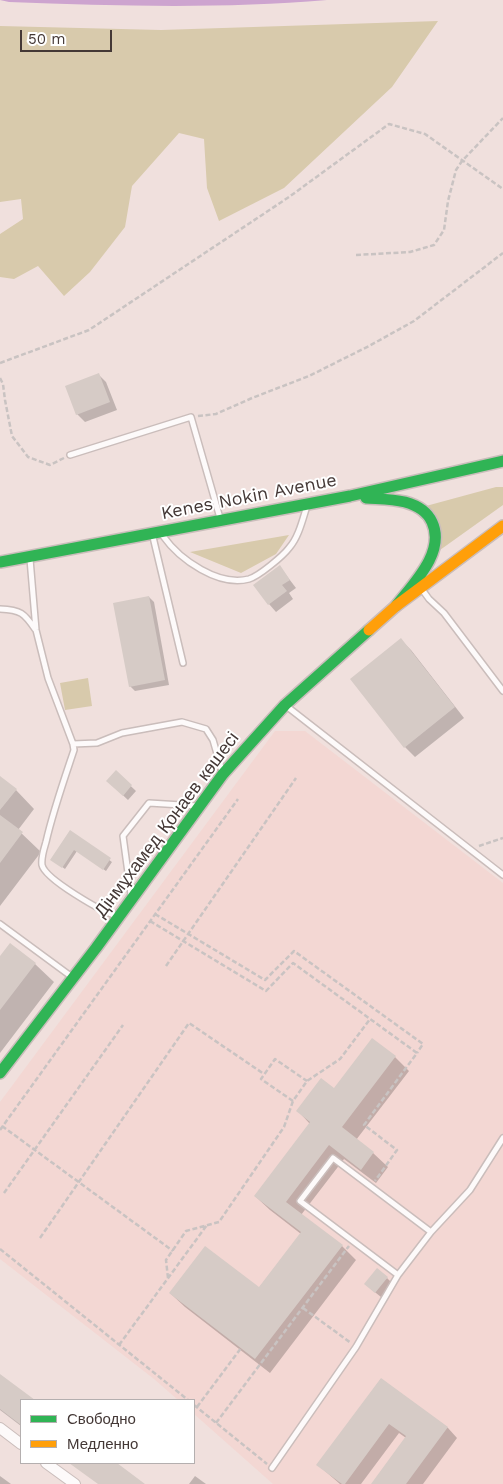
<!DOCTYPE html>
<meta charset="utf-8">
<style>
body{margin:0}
#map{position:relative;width:503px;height:1484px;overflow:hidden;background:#f0e0dd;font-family:"Work Sans",sans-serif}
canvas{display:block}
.legend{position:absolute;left:20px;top:1399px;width:175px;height:65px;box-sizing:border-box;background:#fff;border:1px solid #b4afaf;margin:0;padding:6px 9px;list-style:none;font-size:15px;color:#443836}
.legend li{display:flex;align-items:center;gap:10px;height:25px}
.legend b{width:25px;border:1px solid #b4afaf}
.scale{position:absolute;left:20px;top:30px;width:92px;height:22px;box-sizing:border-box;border:2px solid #443836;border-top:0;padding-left:6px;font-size:15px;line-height:18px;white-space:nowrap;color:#443836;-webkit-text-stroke:4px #fff;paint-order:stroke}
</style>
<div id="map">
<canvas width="503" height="1484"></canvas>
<ul class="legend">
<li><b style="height:6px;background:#30b455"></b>Свободно</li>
<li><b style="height:6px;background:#ff9f0a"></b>Медленно</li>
</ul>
<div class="scale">50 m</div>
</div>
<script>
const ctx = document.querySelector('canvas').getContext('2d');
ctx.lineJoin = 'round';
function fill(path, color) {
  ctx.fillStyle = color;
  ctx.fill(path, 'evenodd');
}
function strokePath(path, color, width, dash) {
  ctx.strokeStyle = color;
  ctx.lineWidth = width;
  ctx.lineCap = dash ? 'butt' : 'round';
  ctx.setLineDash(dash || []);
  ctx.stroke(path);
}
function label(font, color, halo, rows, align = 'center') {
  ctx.font = font + ' "Work Sans",sans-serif';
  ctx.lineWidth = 4;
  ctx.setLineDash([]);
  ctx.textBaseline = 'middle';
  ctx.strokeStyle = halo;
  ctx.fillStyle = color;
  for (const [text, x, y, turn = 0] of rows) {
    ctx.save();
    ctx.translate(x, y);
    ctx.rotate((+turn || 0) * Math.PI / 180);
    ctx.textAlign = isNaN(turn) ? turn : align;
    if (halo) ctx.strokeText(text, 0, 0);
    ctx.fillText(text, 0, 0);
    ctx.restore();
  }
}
fill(new Path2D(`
 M275 731H305L503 883V1484H273L194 1414V1400H178L154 1379 0 1259V1102Z`), '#f3d7d3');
fill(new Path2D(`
 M438 21 392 87 284 188 219 221 207 188 204 139 179 133 132 186 125 227 90 272 64 296 38 266 14 279 0 277V234L23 219 21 199 0 202V26L161 30Z
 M496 487H503V505L440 550 426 506Z
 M289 535 276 554 241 573 190 552Z
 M88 678 92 706 65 710 60 683Z`), '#d8caac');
fill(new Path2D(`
 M0 0H327C222 9 115 6 9 2Z`), '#cda4cf');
fill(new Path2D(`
 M99 375 106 382 117 410 85 422 77 414Z
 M280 567 296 588 289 593 293 599 276 612 269 604Z
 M149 597 154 602 169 685 135 691 130 686Z
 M401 640 411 650 464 718 415 757 405 747Z
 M116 772 136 791 128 800 112 785Z
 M0 778 16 790 34 809 18 830 41 852 0 906Z
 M70 832 112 862 106 871 77 851 65 869 54 861Z
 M0 958 35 964 54 982 0 1053Z
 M395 1057 409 1071 356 1140 373 1153 388 1167 376 1183 344 1159 301 1215 342 1246 356 1260 270 1373 185 1307 170 1293 259 1288 301 1234 270 1210 255 1196 310 1124 298 1111 334 1089Z
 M387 1278 392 1283 381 1297 371 1289Z
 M0 1376 33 1400H21V1426L0 1410Z
 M381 1379 448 1428 457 1438 423 1484H373L406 1438 399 1433 361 1484H340L318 1465Z
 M0 1476 11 1484H0Z
 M195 1476 206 1484H189Z`), '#0003');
fill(new Path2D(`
 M99 373 110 402 76 415 65 386Z
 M280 565 290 580 282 585 287 591 268 605 253 585Z
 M149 596 165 680 129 687 113 603Z
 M401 638 455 707 404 748 350 679Z
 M116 770 132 785 123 796 106 781Z
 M0 776 17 789 0 810Z
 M0 815 23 832 0 863Z
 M70 830 111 858 103 870 74 850 62 868 50 860Z
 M10 943 36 963 0 1010V956Z
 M372 1038 396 1056 342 1127 374 1152 361 1170 329 1145 286 1202 343 1245 255 1359 169 1293 205 1246 259 1287 301 1232 254 1196 310 1122 296 1111 321 1078 334 1088Z
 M377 1268 388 1277 375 1293 364 1284Z
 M0 1374 35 1400H21V1425L0 1409Z
 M381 1378 448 1427 406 1484H371L406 1436 389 1424 345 1484H342L316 1465Z
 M69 1463H117L145 1484H98Z`), '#d6cbc6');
const lane = new Path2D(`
 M70 455 191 417 220 518
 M163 536C180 560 219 587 249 579 259 576 283 556 289 548 298 538 302 522 306 509
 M153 537 183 663
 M30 559 36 630 48 678 73 744 74 750C64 780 53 811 46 842 44 849 41 857 42 865 45 879 102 912 117 916
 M421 588 429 599 444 613 503 691
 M0 609C21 610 24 613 35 629
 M285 705 503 875
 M73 744 97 743 122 733 182 722 206 729 213 740 222 771
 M131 895 123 836 149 803 198 806
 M0 924 72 977
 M431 1232 333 1158 300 1201 398 1275 431 1232 470 1190 503 1138
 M272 1468 356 1347 398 1275`);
const street = new Path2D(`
 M0 1428 21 1444
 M46 1463 75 1484`);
const fast = new Path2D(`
 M366 498C379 499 392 499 405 502 416 505 427 511 432 522 446 552 413 584 396 606
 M0 562 350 496 503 461
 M0 1073 96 948 223 774 285 705 369 630`);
const slow = new Path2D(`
 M369 630 396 606 503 526`);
strokePath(lane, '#cabdbb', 8);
strokePath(street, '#cabdbb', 12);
strokePath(fast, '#cabdbb', 14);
strokePath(slow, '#cabdbb', 14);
strokePath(new Path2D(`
 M356 255 410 252 434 245 444 230 448 201 456 170 462 161 503 118
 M0 363 89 330 289 197 389 124 425 134 503 189
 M0 378 3 384 5 400 12 436 28 457 50 465 64 458
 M198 416 216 414 252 398 309 376 369 346 414 321 503 253
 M479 846 503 838
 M155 914 265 980 294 951 423 1044 417 1053
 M150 921 266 991 293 963 417 1053 364 1125 397 1150 375 1181
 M166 966 296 778
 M293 1101 261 1079 275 1059 307 1081
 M2 1126 173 1251
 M0 1130 238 799
 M4 1193 123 1025
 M40 1238 189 1023 264 1074
 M0 1249 188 1400
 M168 1278 166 1260 186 1231 219 1222 284 1127 293 1101 307 1081 340 1059 370 1019
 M303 1308 351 1343
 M119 1345 207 1225
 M194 1405 267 1464
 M197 1407 241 1348
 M216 1423 349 1246`), '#c9c3c2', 2.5, [5, 2.5]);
strokePath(lane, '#fdfafa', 5);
strokePath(street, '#fdfafa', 10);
strokePath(fast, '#30b455', 11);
strokePath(slow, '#ff9f0a', 11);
label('18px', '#443836', '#fff', [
 ["Kenes Nokin Avenue",249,497,-11],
 ["Дінмұхамед Қонаев көшесі",167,825,-53]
]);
</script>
